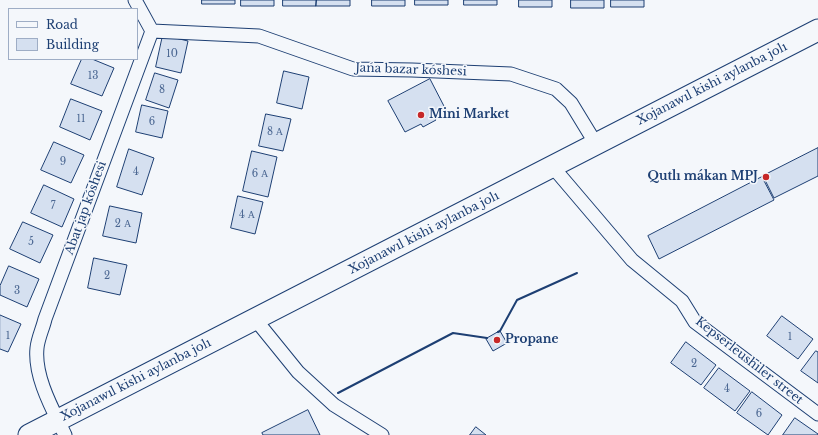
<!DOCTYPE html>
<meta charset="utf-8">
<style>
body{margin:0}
#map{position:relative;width:818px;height:435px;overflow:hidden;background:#f4f7fb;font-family:"Libre Baskerville",serif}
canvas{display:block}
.legend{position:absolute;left:8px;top:8px;width:130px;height:52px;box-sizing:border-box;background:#f4f7fb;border:1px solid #9eadc5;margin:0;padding:5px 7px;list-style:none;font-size:12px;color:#1d3f73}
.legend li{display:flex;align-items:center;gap:8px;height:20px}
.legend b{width:20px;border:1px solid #9eadc5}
</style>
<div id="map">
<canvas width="818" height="435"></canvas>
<ul class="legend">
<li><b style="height:5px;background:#f4f7fb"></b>Road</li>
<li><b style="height:11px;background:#d5e0f0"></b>Building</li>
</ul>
</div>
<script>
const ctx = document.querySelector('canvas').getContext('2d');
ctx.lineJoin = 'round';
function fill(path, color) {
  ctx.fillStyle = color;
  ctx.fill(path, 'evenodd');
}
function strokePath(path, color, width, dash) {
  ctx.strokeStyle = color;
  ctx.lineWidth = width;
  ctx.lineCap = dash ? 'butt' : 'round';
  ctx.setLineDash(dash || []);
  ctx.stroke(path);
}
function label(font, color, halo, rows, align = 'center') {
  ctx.font = font + ' "Libre Baskerville",serif';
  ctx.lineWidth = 3;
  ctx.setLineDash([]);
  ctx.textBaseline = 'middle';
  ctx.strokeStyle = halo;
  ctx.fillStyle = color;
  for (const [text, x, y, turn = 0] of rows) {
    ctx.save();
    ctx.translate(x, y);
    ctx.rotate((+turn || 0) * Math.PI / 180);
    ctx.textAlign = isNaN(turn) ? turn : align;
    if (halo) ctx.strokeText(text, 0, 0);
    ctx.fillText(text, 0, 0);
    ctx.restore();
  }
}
const building = new Path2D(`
 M202 0H235V4H202Z
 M241 0H274V6H241Z
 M283 0H316V6H283Z
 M317 0H350V6H316Z
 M372 0H405V6H372Z
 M415 0H448V5H415Z
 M464 0H497V5H464Z
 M519 0H552V7H519Z
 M571 0H604V8H571Z
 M611 0H644V7H611Z
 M163 35 188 41 181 73 156 67Z
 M82 59H92L114 68 102 96 71 84Z
 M284 71 309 77 302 109 277 103Z
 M155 73 178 80 169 108 146 100Z
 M430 79 446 110 433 116 436 120 423 127 421 124 405 132 388 101Z
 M71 99 102 111 90 140 60 127Z
 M142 105 168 111 162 138 136 132Z
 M266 114 291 119 283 151 259 146Z
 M54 142 84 155 71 183 41 170Z
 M818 148V176L774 198 763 176Z
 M129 149 154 158 142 195 117 187Z
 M252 151 277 157 268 197 243 191Z
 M762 177 774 200 659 259 648 236Z
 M44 185 74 199 62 227 31 213Z
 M238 196 263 202 255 234 231 228Z
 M110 206 142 213 136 243 103 236Z
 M23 222 53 235 40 263 10 249Z
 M94 258 127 265 120 295 88 288Z
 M9 266 39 279 27 307 0 295V286Z
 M0 315 21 324 8 352 0 349Z
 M782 316 813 339 798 359 767 336Z
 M500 331 507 343 493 351 486 339Z
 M686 342 716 365 701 385 671 363Z
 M816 351 818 352V383L801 371Z
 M719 368 750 391 735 411 704 388Z
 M752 392 782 415 768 435 737 413Z
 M308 410 320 435H263L262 433Z
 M795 418 818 434V435H783Z
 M476 427 486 435H470Z`);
fill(building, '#d5e0f0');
strokePath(building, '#1d3f73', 1);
const street = new Path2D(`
 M135 0 152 31
 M152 31 259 36 353 69 412 70 511 74 556 89 571 103 596 144
 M552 166 632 260 682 301 695 322 818 414
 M255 319 298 372 334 405 382 435
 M65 435C53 410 34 377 37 348 38 338 43 328 45 319L152 31`);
const primary = new Path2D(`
 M29 435 818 30`);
strokePath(street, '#1d3f73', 15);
strokePath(primary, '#1d3f73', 23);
strokePath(street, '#f4f7fb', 13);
strokePath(primary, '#f4f7fb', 21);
strokePath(new Path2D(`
 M498 332 500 331 517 300 577 273
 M338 393 453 333 487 338`), '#1d3f73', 2);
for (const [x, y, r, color] of [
 [421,115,4,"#c62828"],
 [766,177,4,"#c62828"],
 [497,340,4,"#c62828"]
]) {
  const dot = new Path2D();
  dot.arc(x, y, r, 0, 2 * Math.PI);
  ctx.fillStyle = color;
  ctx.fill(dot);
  strokePath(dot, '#f4f7fb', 1.5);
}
label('10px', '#4b6792', null, [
 ["10",172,54],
 ["13",93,76],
 ["8",162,90],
 ["11",81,119],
 ["6",152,122],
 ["8 А",275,132],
 ["9",63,162],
 ["4",136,172],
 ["6 А",260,174],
 ["7",53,206],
 ["4 А",247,215],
 ["2 А",123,224],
 ["5",31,242],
 ["2",107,276],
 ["3",17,291],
 ["1",8,336],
 ["1",790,337],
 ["2",694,364],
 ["4",727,389],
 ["6",759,414]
]);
label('12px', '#1d3f73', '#f4f7fb', [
 ["Jańa bazar kóshesi",411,70,2],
 ["Xojanawıl kishi aylanba jolı",712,84,-27],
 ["Abat jap kóshesi",86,208,-70],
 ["Xojanawıl kishi aylanba jolı",424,233,-27],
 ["Kepserleushiler street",749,361,38],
 ["Xojanawıl kishi aylanba jolı",136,380,-27]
]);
label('bold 12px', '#1d3f73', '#f4f7fb', [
 ["Mini Market",429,115],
 ["Qutlı mákan MPJ",758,177,"right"],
 ["Propane",505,340]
], 'left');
</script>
